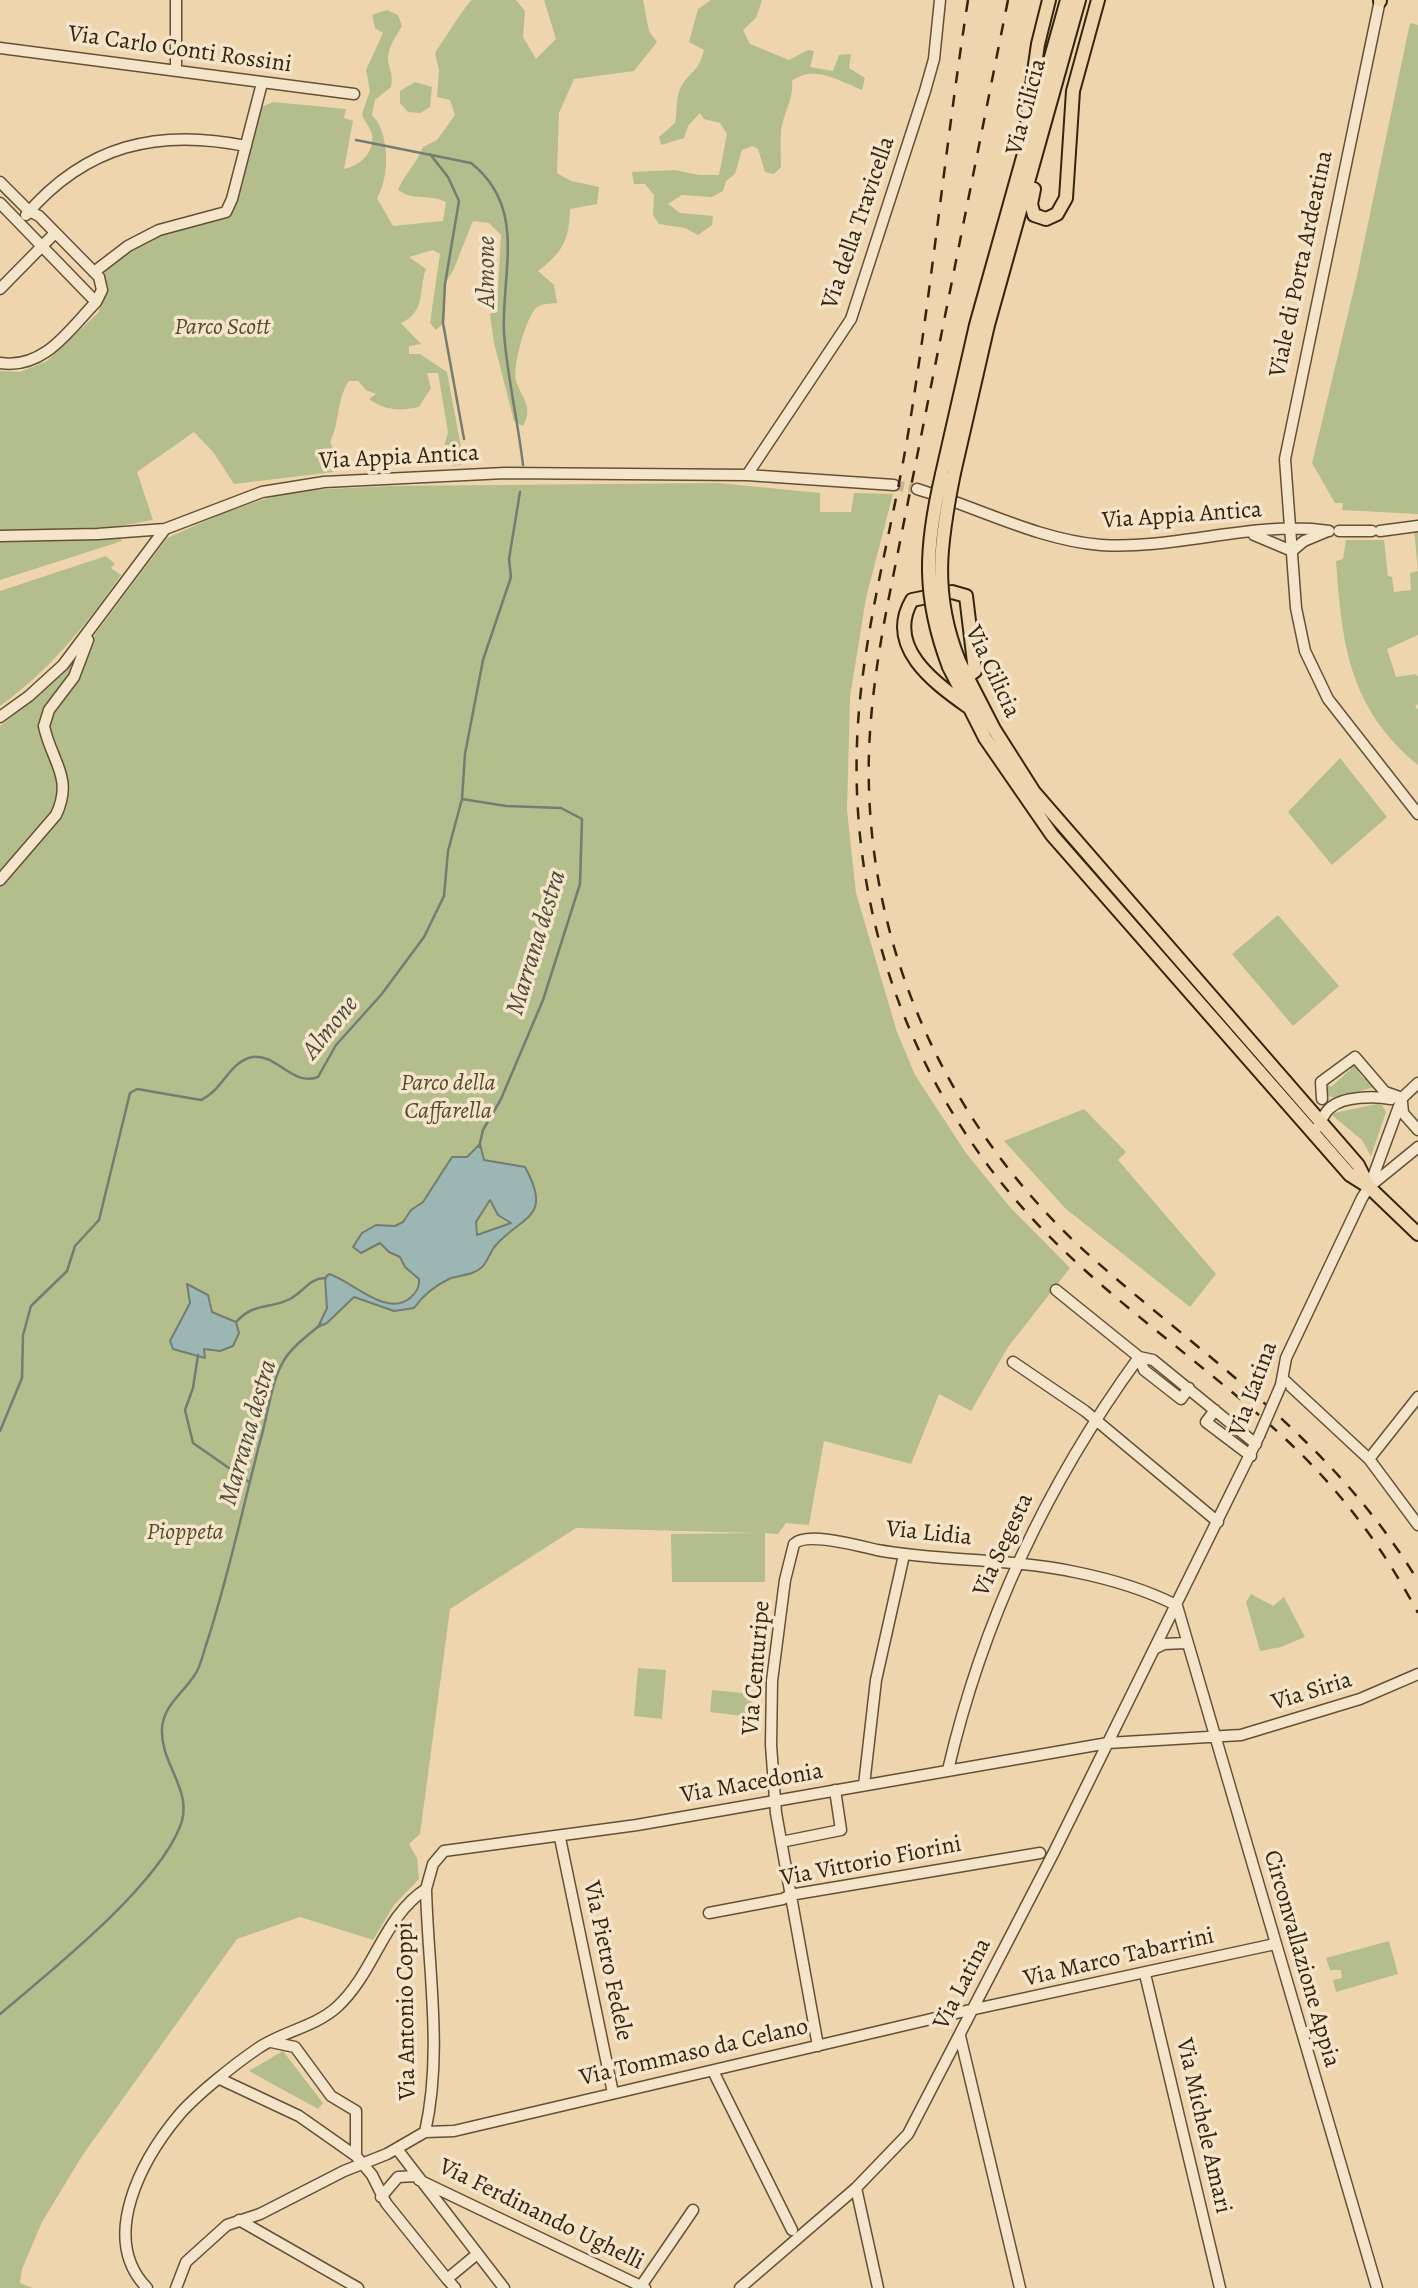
<!DOCTYPE html>
<style>
body{margin:0}
canvas{display:block;background:#eed5ad}
</style>
<canvas width="1418" height="2288"></canvas>
<script>
const ctx = document.querySelector('canvas').getContext('2d');
ctx.lineJoin = 'round';
function fill(path, color) {
  ctx.fillStyle = color;
  ctx.fill(path, 'evenodd');
}
function strokePath(path, color, width, dash) {
  ctx.strokeStyle = color;
  ctx.lineWidth = width;
  ctx.lineCap = dash ? 'butt' : 'round';
  ctx.setLineDash(dash || []);
  ctx.stroke(path);
}
function label(font, color, halo, rows, align = 'center') {
  ctx.font = font + ' Alegreya,serif';
  ctx.lineWidth = 7;
  ctx.setLineDash([]);
  ctx.textBaseline = 'middle';
  ctx.strokeStyle = halo;
  ctx.fillStyle = color;
  for (const [text, x, y, turn = 0] of rows) {
    ctx.save();
    ctx.translate(x, y);
    ctx.rotate((+turn || 0) * Math.PI / 180);
    ctx.textAlign = isNaN(turn) ? turn : align;
    if (halo) ctx.strokeText(text, 0, 0);
    ctx.fillText(text, 0, 0);
    ctx.restore();
  }
}
fill(new Path2D(`
 M472 0H516L525 11 523 37 536 59 556 39 544 0H643L649 31 657 42 634 71 574 79 559 113 557 173 571 181 599 187 597 204 570 209C569 240 563 252 538 271L554 285 557 303C550 304 542 303 536 308 526 318 512 367 516 381 522 399 534 407 523 426L514 421 494 343 490 315 497 305 501 235 489 223 473 221 453 271 445 283 444 323 436 330 430 323 440 254 433 250 409 257 426 269C418 291 426 312 401 323L421 344 409 346V354H420L447 372 464 464 453 466 442 456 448 432 438 373H427L431 388 419 407C399 411 386 411 369 399L376 394 366 390 358 381H349C336 400 340 423 330 442L336 457 334 472 234 484 213 452 194 432 137 472 153 520 97 530 0 531V371L20 372 47 361 99 312 105 267C122 253 143 238 163 232 186 225 214 227 232 211L259 108 273 102 346 109 344 118 353 121 344 169C360 166 375 152 372 135 371 128 364 121 362 114L370 91 366 70 383 33 375 28 372 15 387 10 398 15 402 26C395 38 385 51 389 65 391 74 393 77 391 87L375 100 372 115C390 133 390 177 377 198L393 226 443 221 446 202C430 194 412 201 398 190 405 173 417 163 423 147L437 140 455 115 450 100 437 97 439 70 435 53C441 44 467 3 472 0Z
 M711 0H762L756 18 743 30 750 44 789 60 808 50 814 51 810 67 833 71 839 55 851 54 849 68 865 78 862 90C840 81 813 64 792 81 794 99 783 113 781 132 780 143 781 155 781 167L774 174 765 172 758 149 752 146 742 150 735 174 726 181 723 191 712 197 682 195 668 204 680 213 713 216 712 225 698 235 685 228 659 224 653 215 654 195 645 184H634L632 172 674 170 699 175H719L727 134 720 123 704 119 700 113 688 126 684 138 661 145 659 137 675 123C677 113 676 97 680 89 689 70 698 75 704 50L689 42 698 9Z
 M1410 23 1418 25V514L1342 510 1343 503H1335L1312 463 1357 276Z
 M415 82 432 87 430 107 420 113 408 112 400 103V91Z
 M718 483 820 493V512H851L854 493 893 494 866 598 850 697 847 810 856 893 897 1032 915 1075 966 1153 1009 1206 1070 1268 1008 1347 971 1411 939 1394 911 1464 824 1441 809 1525 786 1523 778 1534 765 1533V1582H672L671 1534 755 1533 576 1528 450 1609 420 1834 409 1844 417 1858 419 1879 394 1905 373 1940 300 1917 237 1939 82 2156 42 2222 22 2269 20 2283 33 2288H0V726L35 699 81 653 167 538 221 514 288 491 391 486Z
 M1414 529H1418V635L1387 649 1396 677 1416 674 1418 677V704L1415 706 1418 710V765C1349 708 1342 645 1336 561L1343 559 1346 540H1384L1388 576 1392 577 1394 592 1411 590 1410 573 1418 571Z
 M120 537 122 541 0 580V541Z
 M106 556 115 564 111 568 121 575C86 625 50 670 0 706V591Z
 M1340 758 1387 817 1332 865 1288 812Z
 M1278 915 1339 986 1293 1026 1232 954Z
 M1355 1063 1362 1071 1359 1073 1364 1079 1367 1077 1376 1089 1371 1088 1335 1098 1325 1095 1326 1083 1331 1087 1351 1069 1347 1064Z
 M1377 1104 1382 1105 1386 1112 1371 1156 1362 1140 1333 1116 1334 1113Z
 M1084 1109 1126 1152 1118 1160 1216 1274 1190 1307 1066 1209 1004 1141Z
 M1251 1594 1273 1606 1284 1597 1305 1637 1281 1647 1260 1651 1246 1602Z
 M638 1668 666 1670 662 1719 634 1716Z
 M712 1690 753 1694 751 1717 710 1712Z
 M1389 1941 1398 1974 1336 1992 1333 1980 1342 1978 1341 1970H1330L1326 1958Z
 M283 2051 323 2103 318 2109 249 2071Z`), '#b4be8d');
const water = new Path2D(`
 M480 1144 484 1160 525 1167C553 1218 523 1215 496 1245 490 1251 488 1262 482 1267 474 1275 461 1275 451 1278 436 1285 423 1295 414 1308L394 1311 354 1297 327 1323 318 1327 327 1308 325 1278 329 1274C351 1280 386 1318 410 1298 416 1293 420 1286 419 1279L405 1267 400 1257 389 1252 380 1243 361 1253 353 1247 362 1233 376 1225 395 1226 403 1222 411 1210 423 1202 452 1157H467ZM490 1200 498 1215 511 1223 477 1235 476 1222Z
 M187 1284 208 1295 212 1312 236 1322 239 1333 233 1346 220 1351 204 1349 205 1358 173 1349 170 1341 190 1303Z`);
fill(water, '#9cb7b3');
strokePath(water, '#737d72', 2);
strokePath(new Path2D(`
 M356 140 471 163C528 208 501 273 504 333 507 376 518 421 523 465
 M430 154 448 177 459 201 445 284 443 323 464 439
 M462 799 506 806 561 808 582 819 580 884 543 1000 501 1099 483 1130 479 1147
 M236 1322C256 1301 268 1310 290 1299 303 1292 311 1277 326 1278
 M198 1355 193 1388 185 1410 193 1443 249 1482
 M0 1431 22 1378 23 1335 31 1306 67 1271 75 1246 99 1220 130 1093 137 1089 201 1100C222 1091 229 1062 252 1057 277 1053 292 1087 318 1077L336 1045 381 995 424 937 444 896 448 851 462 799 465 754 483 660 511 577 509 559 520 492
 M0 2014C52 1970 153 1890 179 1829 196 1792 160 1765 162 1729 163 1706 182 1694 194 1676 201 1667 203 1653 207 1642 229 1575 243 1506 261 1438 268 1414 271 1383 283 1362 291 1347 309 1335 321 1324`), '#737d72', 2.5);
strokePath(new Path2D(`
 M894 485 917 489`), '#c9b28e', 10, [10, 5]);
const minor = new Path2D(`
 M1380 0 1285 459 1296 608 1305 651 1328 699 1418 814
 M0 48 354 94
 M176 71V0
 M0 182 29 211 39 216 99 277 102 290 96 302 0 203
 M26 215C86 145 158 128 246 146
 M94 272 128 246 159 230 226 212 232 199 262 83
 M0 289 55 233
 M0 363C44 370 69 330 96 302
 M747 475 851 319 925 91 934 59 940 0
 M917 489C977 507 1038 540 1101 545 1177 550 1254 520 1329 531
 M1339 531H1372
 M1380 531 1418 526
 M1254 535 1292 551
 M0 536 98 534 165 529
 M1292 551 1304 541 1328 531
 M0 717 29 696 63 665 165 529 262 492 324 482 505 473 747 475 894 485
 M0 880 56 815C74 777 51 761 44 726L49 710 74 677 88 640
 M1322 1099 1321 1082 1355 1057 1385 1092 1402 1098
 M1402 1102 1403 1113 1418 1130
 M1318 1127C1321 1121 1324 1113 1330 1108 1343 1096 1375 1096 1391 1099
 M1370 1185 1402 1098 1418 1083
 M1056 1290 1139 1357 1153 1360 1256 1444
 M1139 1357 1144 1370 1181 1399 1189 1388
 M1013 1362 1085 1411 1218 1522
 M1283 1379 1369 1459 1418 1525
 M1281 1385 1286 1358 1362 1198 1369 1187 1418 1147
 M1215 1410 1206 1422 1251 1456
 M1369 1459 1418 1397
 M1177 1606 1377 2288
 M1156 1648 1164 1644 1185 1643
 M948 1770C983 1619 1048 1482 1139 1357
 M864 1785 876 1680 904 1555
 M560 1838 613 2093
 M781 1842 841 1830 835 1790
 M709 1913 783 1899 790 1895 1040 1853
 M1145 1974 1220 2288
 M960 2036 1020 2288
 M271 2042 295 2047 331 2096 356 2111V2156
 M818 2046 776 1813 771 1745 772 1681 785 1580 794 1544C807 1531 859 1546 877 1550 943 1562 1009 1558 1075 1572 1110 1579 1144 1589 1176 1605
 M713 2071 792 2230
 M220 2079 299 2116 356 2156 372 2175 386 2203 447 2279
 M425 2132C443 2053 428 1969 426 1889L433 1864 444 1851 637 1825 1108 1743 1241 1735 1360 1699 1418 1674
 M397 2149 504 2288
 M419 2180 645 2288
 M856 2188 878 2288
 M381 2197 398 2177 416 2176
 M239 2220 358 2288
 M641 2286 693 2210
 M147 2288C98 2238 143 2158 179 2115 196 2095 235 2064 257 2049 281 2032 315 2027 337 2007 375 1972 383 1917 426 1889
 M176 2288 186 2262 227 2225 260 2214 344 2171 387 2154 425 2132 454 2131 961 2012 1275 1944
 M455 2288 447 2279 476 2255
 M740 2288 856 2188 908 2134 1054 1852 1259 1436`);
const major = new Path2D(`
 M1380 1V0
 M1027 120 1038 44 1049 0
 M1034 189 1031 204 1034 215 1046 219 1057 214 1066 198 1073 91 1098 0
 M954 473 988 325 1079 0
 M942 474 976 325 1067 0
 M959 661 994 729 1034 792 1358 1165 1369 1187
 M949 667 985 738 1052 835 1350 1175 1369 1187 1418 1234
 M967 706C933 682 885 646 912 600L952 592 966 596 975 671 967 677`);
strokePath(minor, '#635137', 13);
strokePath(major, '#352510', 16);
strokePath(minor, '#f4e4ca', 10);
strokePath(major, '#eed5ad', 12);
strokePath(new Path2D(`
 M968 0C946 142 932 286 909 428 895 515 871 601 861 690 839 881 899 1073 1029 1215 1110 1304 1213 1368 1298 1451 1347 1499 1386 1553 1418 1613
 M1008 0 889 597C879 648 871 699 869 751 863 948 950 1134 1098 1263 1216 1366 1335 1444 1418 1581`), '#352510', 2.5, [12, 12]);
const minorBridge = new Path2D(`
 M1259 1436 1281 1385`);
const majorBridge = new Path2D(`
 M954 473C940 542 932 594 959 661
 M942 474C925 547 922 596 949 667`);
strokePath(minorBridge, '#635137', 13, []);
strokePath(majorBridge, '#352510', 16, []);
strokePath(minorBridge, '#f4e4ca', 10);
strokePath(majorBridge, '#eed5ad', 12);
label('24px', '#352510', '#f4e4ca', [
 ["Via Carlo Conti Rossini",180,50,8],
 ["Via Cilicia",1027,107,-75],
 ["Via della Travicella",859,223,-71],
 ["Viale di Porta Ardeatina",1302,264,-78],
 ["Via Appia Antica",399,458,-3],
 ["Via Appia Antica",1182,516,-4],
 ["Via Cilicia",992,672,65],
 ["Via Latina",1254,1389,-70],
 ["Via Lidia",929,1534,6],
 ["Via Segesta",1004,1545,-65],
 ["Via Centuripe",757,1668,-85],
 ["Via Siria",1312,1692,-17],
 ["Via Macedonia",752,1784,-10],
 ["Via Vittorio Fiorini",871,1862,-11],
 ["Via Marco Tabarrini",1119,1958,-13],
 ["Circonvallazione Appia",1301,1959,74],
 ["Via Pietro Fedele",607,1961,78],
 ["Via Latina",963,1984,-63],
 ["Via Antonio Coppi",407,2011,-91],
 ["Via Tommaso da Celano",694,2053,-13],
 ["Via Michele Amari",1203,2126,77],
 ["Via Ferdinando Ughelli",541,2215,26]
]);
label('italic 24px', '#554b2f', '#f4e4ca', [
 ["Parco Scott",222,328],
 ["Parco della",448,1084],
 ["Caffarella",448,1112],
 ["Pioppeta",185,1533]
]);
label('italic 26px', '#4f4a39', '#f4e4ca', [
 ["Almone",488,272,-90],
 ["Marrana destra",537,943,-73],
 ["Almone",331,1028,-51],
 ["Marrana destra",249,1433,-74]
]);
</script>
